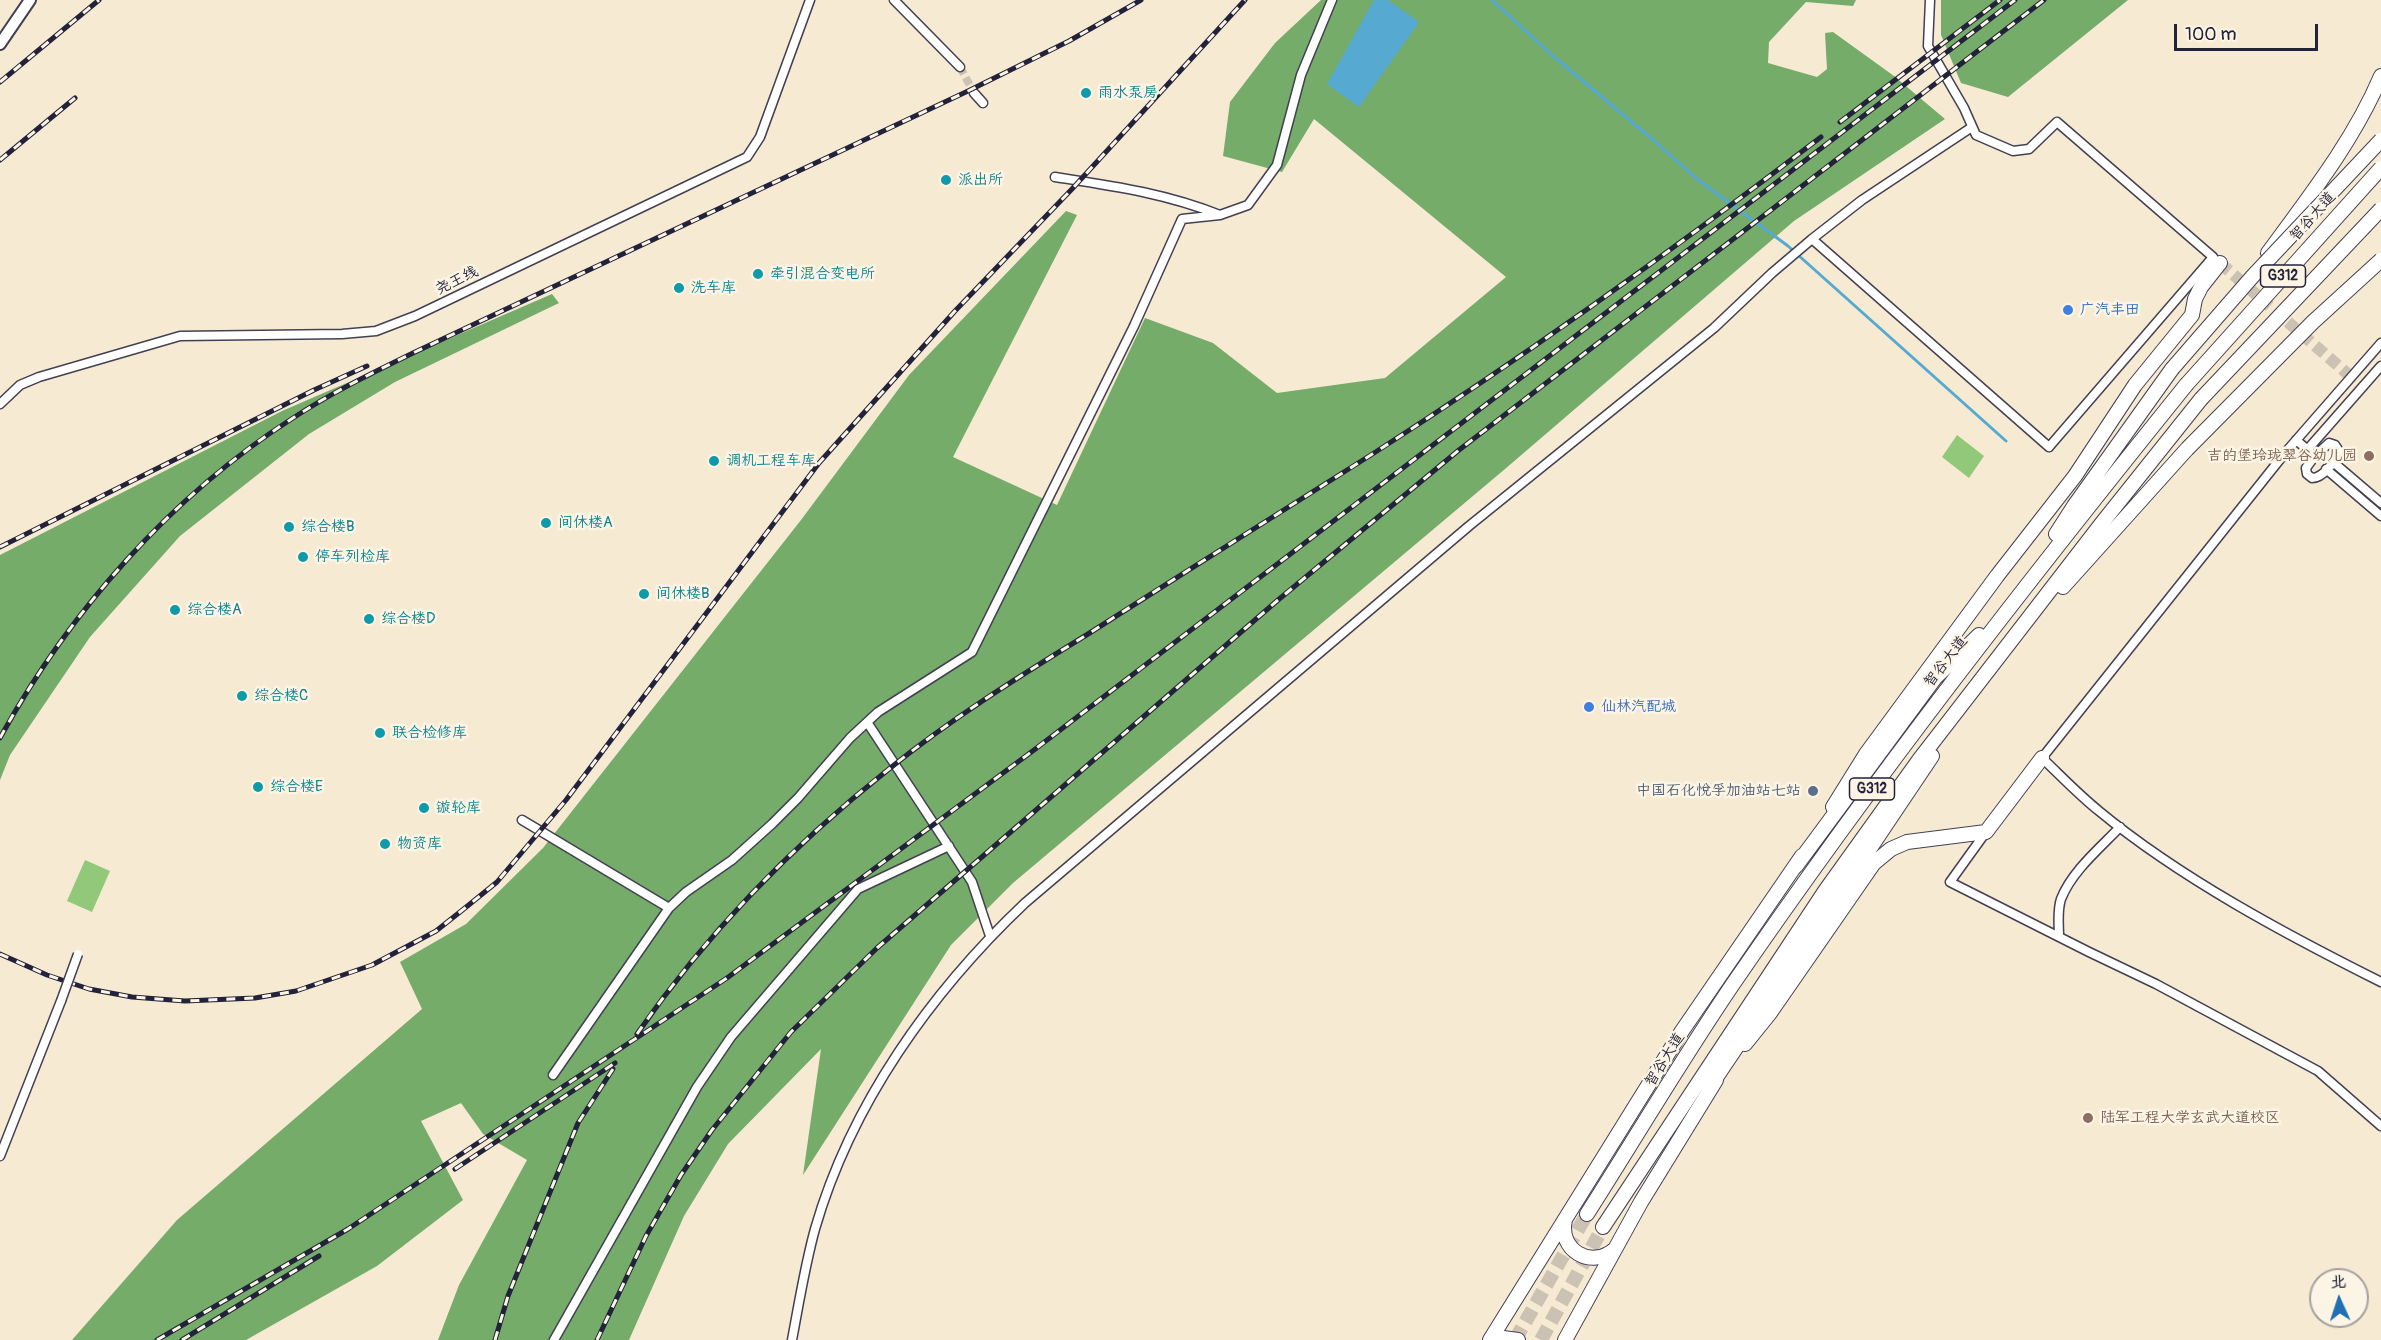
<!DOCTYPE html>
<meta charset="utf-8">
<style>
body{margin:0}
#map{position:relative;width:2381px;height:1340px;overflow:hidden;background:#f6ead2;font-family:Pangolin,"LXGW WenKai TC",sans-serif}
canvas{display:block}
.north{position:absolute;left:2309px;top:1268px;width:60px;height:60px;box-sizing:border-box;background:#fcf5e5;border:2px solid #a5a1a1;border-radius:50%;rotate:357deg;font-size:16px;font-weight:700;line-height:24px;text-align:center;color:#22223b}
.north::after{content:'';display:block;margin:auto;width:21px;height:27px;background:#1f6fb2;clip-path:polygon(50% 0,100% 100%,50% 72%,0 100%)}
.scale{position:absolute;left:2174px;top:24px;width:144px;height:27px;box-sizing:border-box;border:3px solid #22223b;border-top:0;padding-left:8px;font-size:18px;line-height:21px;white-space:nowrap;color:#22223b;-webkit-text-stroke:4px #fcf5e5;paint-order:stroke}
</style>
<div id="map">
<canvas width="2381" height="1340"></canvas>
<div class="north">北</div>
<div class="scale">100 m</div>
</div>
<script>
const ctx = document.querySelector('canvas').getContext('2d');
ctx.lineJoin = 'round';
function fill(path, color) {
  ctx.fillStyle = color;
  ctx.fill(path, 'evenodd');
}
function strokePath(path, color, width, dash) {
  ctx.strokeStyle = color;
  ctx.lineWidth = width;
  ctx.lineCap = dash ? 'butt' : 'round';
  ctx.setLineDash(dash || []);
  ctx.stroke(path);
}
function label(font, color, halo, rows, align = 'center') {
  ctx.font = font + ' Pangolin,"LXGW WenKai TC",sans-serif';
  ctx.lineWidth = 5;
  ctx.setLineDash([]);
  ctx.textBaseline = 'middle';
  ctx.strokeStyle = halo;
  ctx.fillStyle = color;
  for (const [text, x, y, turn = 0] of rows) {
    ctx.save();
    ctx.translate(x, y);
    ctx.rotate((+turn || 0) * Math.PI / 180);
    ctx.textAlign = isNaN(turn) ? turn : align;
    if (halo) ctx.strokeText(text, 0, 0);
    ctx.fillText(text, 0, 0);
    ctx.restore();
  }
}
fill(new Path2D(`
 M1957 435 1984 456 1969 478 1942 457Z
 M85 860 110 871 92 912 67 901Z`), '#92c87a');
fill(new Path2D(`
 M1321 0H1856L1853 6 1806 2 1769 42 1768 63 1817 77 1827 69 1825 33 1833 32 1894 76 1945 119 1794 221 1505 469 1013 883 951 945 803 1175 821 1049 728 1144 684 1216 629 1340H438L459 1285 527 1160 483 1134 461 1103 421 1121 463 1200 377 1266 246 1340H72L177 1220 422 1009 400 962 466 924 543 848 801 520 909 375 1066 211 1077 215 953 457 1057 505 1145 318 1213 343 1277 393 1385 378 1506 277 1314 119 1282 172 1223 156 1230 102 1275 43Z
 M1941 0H2128L2008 97 1961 83 1941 35Z
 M552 294 559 303 395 382 309 434 180 536 90 637 10 755 0 780V555L282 411Z`), '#75ac6a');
fill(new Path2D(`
 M1374 0H1388L1419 22 1359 107 1327 84Z`), '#56aad2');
strokePath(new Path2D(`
 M1492 0 1553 56 1651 138 1697 179 1788 246 2006 441`), '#56aad2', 3);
strokePath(new Path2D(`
 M960 67 974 93`), '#ccc2b4', 8, [8, 4]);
strokePath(new Path2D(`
 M2220 263 2350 376`), '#ccc2b4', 12, [12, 6]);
strokePath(new Path2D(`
 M1515 1340 1587 1214
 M1541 1340 1603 1227`), '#ccc2b4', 14, [14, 7]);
const minor = new Path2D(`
 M894 0 960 67
 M974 93 983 103
 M1055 177C1113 186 1164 193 1220 215L1248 205 1277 165 1301 75 1332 0
 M1812 239 2049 447 2213 257 2057 122 2029 149 2013 151 1976 135 1964 108 1928 46 1930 0
 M2381 343 2285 453 2042 758C2061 776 2079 795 2099 811 2180 878 2287 935 2381 982
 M0 404 20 385 39 377 180 336 342 334 376 331 415 316 747 157 760 137 810 0
 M2296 440 2315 456 2306 468 2307 474 2312 478C2323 478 2336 461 2339 451L2335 445 2329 443 2315 456
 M2308 449 2381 366
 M2333 462 2381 503
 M2326 469 2381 516
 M867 722 972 882 990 936
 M522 820 669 908
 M1986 832 1950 882 2089 952 2156 984 2318 1071 2381 1126
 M2059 936C2059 925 2057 911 2061 899 2072 871 2100 848 2120 827
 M553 1075 669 908 686 892 732 860 772 824 798 798 850 738 878 712 972 652 1134 326 1182 219 1220 215
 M0 1156 61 1001
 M554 1340 697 1087 731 1037 858 889 949 846
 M792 1340C799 1303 805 1265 815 1229 851 1104 931 992 1025 903L1469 526 1714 328 1772 273 1812 239 1862 200 1972 127`);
const tertiary = new Path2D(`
 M0 44 30 0`);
const primary = new Path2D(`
 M1833 807 1866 754 1997 576 2075 476 2135 385 2192 315 2195 299 2201 287 2220 263
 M1745 1044 1770 1013 1874 863 1891 849 1907 842 1986 832 2042 758
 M1565 1220C1558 1250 1591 1270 1615 1249
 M1490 1340 1682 1031 1802 856
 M1495 1340 1503 1338 1518 1340
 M1565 1340 1641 1202 1716 1080`);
const trunk = new Path2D(`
 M2268 253C2309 197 2354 140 2381 76
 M2056 534 2074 506 2172 369
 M2063 587 2187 449
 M1796 866 1935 678 1979 635
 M1709 1088 1932 756
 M1587 1214C1636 1137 1682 1059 1733 984 1875 777 2029 580 2186 385
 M1603 1227 1825 891 1919 760 2102 523 2201 399`);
strokePath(minor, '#424052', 11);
strokePath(tertiary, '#424052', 14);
strokePath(primary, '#424052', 16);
strokePath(trunk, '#424052', 16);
strokePath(minor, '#fff', 8);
strokePath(tertiary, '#fff', 10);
strokePath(primary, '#fff', 14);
strokePath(trunk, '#fff', 14);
const rail = new Path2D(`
 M0 82 99 0
 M1840 122 2000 0
 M0 160 75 98
 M0 547 314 390 367 366
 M0 738C69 612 171 496 293 418 331 393 372 373 413 353L968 91 1069 41 1141 0
 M0 954 47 975 89 989 132 997 185 1001 255 998 296 991 372 965 436 931 465 908 497 882 566 800 819 463 955 311 1072 189 1245 0
 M637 1034C707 933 793 845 889 769 952 718 1020 676 1088 634 1183 573 1278 514 1374 453 1527 355 1676 248 1821 137
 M455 1169 615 1063
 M157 1340 348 1229 727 978 1034 750 2015 0
 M182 1340 319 1256
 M495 1340 508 1296 578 1123 613 1069
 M597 1340 646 1236 681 1175 712 1130 791 1032 877 948 1278 600 1459 450 2044 0`);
strokePath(rail, '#22223b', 5);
strokePath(rail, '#fcf5e5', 3, [9]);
const minorBridge = new Path2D(`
 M61 1001 78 954`);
const trunkBridge = new Path2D(`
 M2172 369 2252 277 2381 140
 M2186 385 2381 168
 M2201 399 2381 209
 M2187 449 2313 322 2381 260`);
strokePath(minorBridge, '#424052', 11, []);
strokePath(trunkBridge, '#424052', 16, []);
strokePath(minorBridge, '#fff', 8);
strokePath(trunkBridge, '#fff', 14);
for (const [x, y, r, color] of [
 [1086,93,6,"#0f9aa8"],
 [946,180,6,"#0f9aa8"],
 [758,274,6,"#0f9aa8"],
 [679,288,6,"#0f9aa8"],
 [2068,310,6,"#3f7fe0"],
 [2369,456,6,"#8d6e63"],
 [714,461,6,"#0f9aa8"],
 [546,523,6,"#0f9aa8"],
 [289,527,6,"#0f9aa8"],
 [303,557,6,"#0f9aa8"],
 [644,594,6,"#0f9aa8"],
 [175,610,6,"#0f9aa8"],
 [369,619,6,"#0f9aa8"],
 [242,696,6,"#0f9aa8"],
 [1589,707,6,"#3f7fe0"],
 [380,733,6,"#0f9aa8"],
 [258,787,6,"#0f9aa8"],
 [1813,791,6,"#5c6f8a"],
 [424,808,6,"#0f9aa8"],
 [385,844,6,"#0f9aa8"],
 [2088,1118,6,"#8d6e63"]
]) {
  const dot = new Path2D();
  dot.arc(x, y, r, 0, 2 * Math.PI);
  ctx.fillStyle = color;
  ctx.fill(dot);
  strokePath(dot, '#fcf5e5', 2);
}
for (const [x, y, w] of [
 [2283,276,45],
 [1872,789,45]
]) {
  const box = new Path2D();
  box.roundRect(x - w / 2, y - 11, w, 22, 4.5);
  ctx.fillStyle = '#fcf5e5';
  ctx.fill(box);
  strokePath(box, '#22223b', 1.5);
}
label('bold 14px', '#22223b', null, [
 ["G312",2283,276],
 ["G312",1872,789]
]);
label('15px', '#0d838f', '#fcf5e5', [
 ["雨水泵房",1098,93],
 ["派出所",958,180],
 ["牵引混合变电所",770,274],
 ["洗车库",691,288],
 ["调机工程车库",726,461],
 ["间休楼A",558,523],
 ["综合楼B",301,527],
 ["停车列检库",315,557],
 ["间休楼B",656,594],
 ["综合楼A",187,610],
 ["综合楼D",381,619],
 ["综合楼C",254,696],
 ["联合检修库",392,733],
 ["综合楼E",270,787],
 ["镟轮库",436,808],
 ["物资库",397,844]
], 'left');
label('15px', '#22223b', '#fcf5e5', [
 ["智谷大道",2313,217,-48],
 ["尧王线",457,281,-26],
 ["智谷大道",1946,662,-52],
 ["智谷大道",1665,1060,-58]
]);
label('15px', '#366cbe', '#fcf5e5', [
 ["广汽丰田",2080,310],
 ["仙林汽配城",1601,707]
], 'left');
label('15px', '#785e54', '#fcf5e5', [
 ["吉的堡玲珑翠谷幼儿园",2357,456],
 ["陆军工程大学玄武大道校区",2100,1118,"left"]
], 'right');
label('15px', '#4e5e75', '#fcf5e5', [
 ["中国石化悦孚加油站七站",1801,791]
], 'right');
</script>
